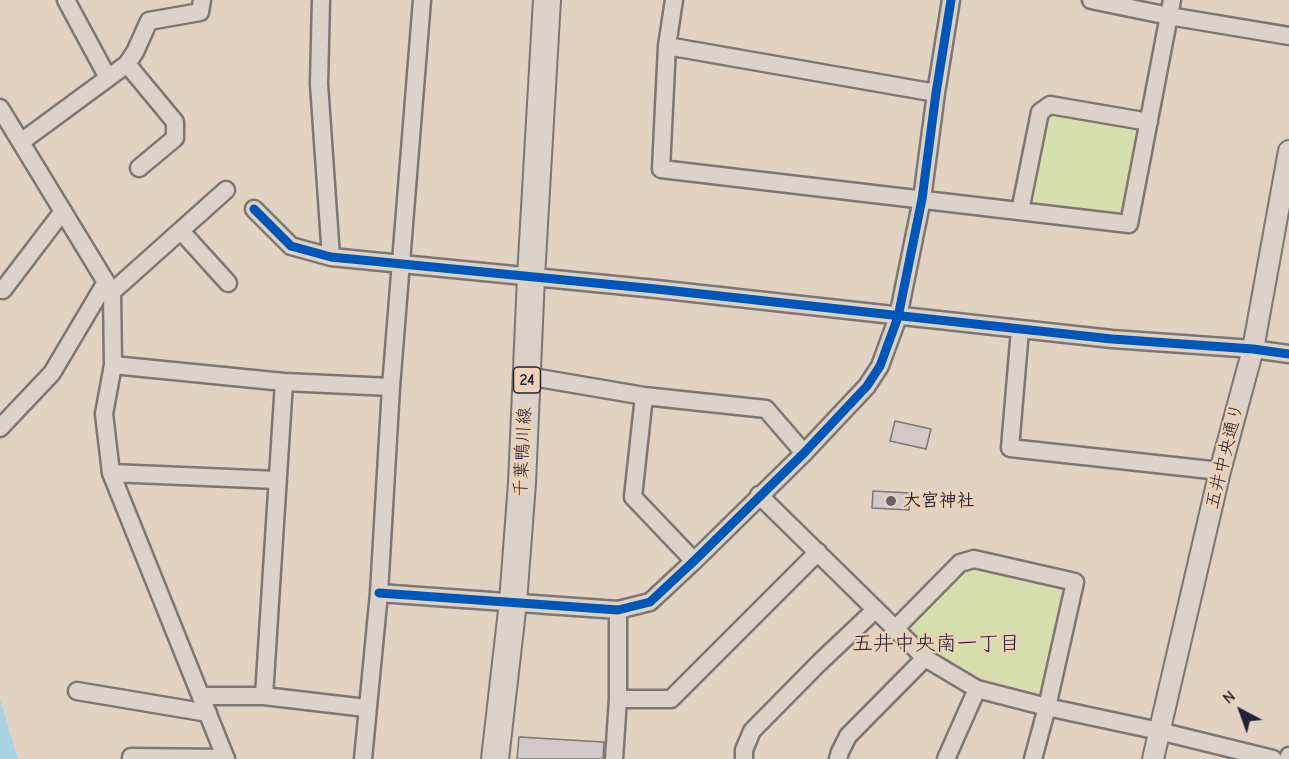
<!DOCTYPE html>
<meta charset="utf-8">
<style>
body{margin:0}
#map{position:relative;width:1289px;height:759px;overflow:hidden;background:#e2d2c2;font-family:"Comic Neue",sans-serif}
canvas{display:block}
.north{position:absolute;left:1211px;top:681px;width:60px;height:60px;-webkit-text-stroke:4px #efd2b5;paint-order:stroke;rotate:319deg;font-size:16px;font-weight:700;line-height:24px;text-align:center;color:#22223b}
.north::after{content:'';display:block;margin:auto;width:21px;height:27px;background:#22223b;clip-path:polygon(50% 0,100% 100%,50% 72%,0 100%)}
</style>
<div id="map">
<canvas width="1289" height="759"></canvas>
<div class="north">N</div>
</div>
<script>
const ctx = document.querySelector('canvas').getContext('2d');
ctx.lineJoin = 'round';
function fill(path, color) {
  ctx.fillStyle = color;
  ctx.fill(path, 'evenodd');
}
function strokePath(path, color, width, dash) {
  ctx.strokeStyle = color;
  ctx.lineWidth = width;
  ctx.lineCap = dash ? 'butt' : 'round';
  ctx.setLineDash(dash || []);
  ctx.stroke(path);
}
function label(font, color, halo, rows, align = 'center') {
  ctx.font = font + ' "Comic Neue","Klee One",sans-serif';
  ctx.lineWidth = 4.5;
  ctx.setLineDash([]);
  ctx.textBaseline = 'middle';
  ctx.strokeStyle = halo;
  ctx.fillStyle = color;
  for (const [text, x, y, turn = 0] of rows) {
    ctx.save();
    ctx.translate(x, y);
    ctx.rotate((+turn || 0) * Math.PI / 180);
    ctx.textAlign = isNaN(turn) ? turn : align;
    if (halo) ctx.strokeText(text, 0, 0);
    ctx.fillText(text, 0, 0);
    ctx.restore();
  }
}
fill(new Path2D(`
 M1055 112 1137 128 1141 134 1124 210 1118 214 1036 205 1028 197 1045 120Z
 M973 568 1057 589 1062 600 1041 689 1037 692 979 677 933 652 913 633V623L962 573Z`), '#d7deae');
fill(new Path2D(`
 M0 699 18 759H0Z`), '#a9d3e4');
const building = new Path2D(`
 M895 421 931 429 926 449 890 441Z
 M873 491 910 493 909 510 872 508Z
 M519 737 604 742 603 759H517Z`);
fill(building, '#d2c8ca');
strokePath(building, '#7d7673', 1.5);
const minor = new Path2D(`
 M66 0 108 78
 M321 0 319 84 331 257
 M674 0 667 46 661 169 1129 224 1172 0
 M1091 0 1169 16 1289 36
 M667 46 936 93
 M127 64 175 122V138L139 168
 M0 108 112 292 113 365 104 414 111 473 226 759
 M21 142 127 64 135 52 149 21 200 12 202 0
 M254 209 291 246 331 257 656 289 1112 339 1253 349 1289 354
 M1020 211 1040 112 1050 105 1149 122
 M181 231 228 283
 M3 290 63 211
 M112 292 226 190
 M1020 330 1010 448 1220 471
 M113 365 284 382 391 387
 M527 376 644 396 766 409 804 453
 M644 396 633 497 694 561
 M0 428 52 373 106 282
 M111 473 277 480
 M759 495 925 658 977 689 1047 707 1159 731 1273 759
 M379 593 618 610 650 602 694 561 804 453 867 386 880 366 898 317 922 199 936 93 951 0
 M895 629 960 563 974 559 1075 582 1047 707 1033 759
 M77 691 208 713
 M201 696H264L366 708
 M264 696 284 382
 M618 699H671L818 552
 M131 757 226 758
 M363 759 379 593 391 387 422 0
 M614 759 618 699V610
 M744 759V750L752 731 819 663 875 610
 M838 759 840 752 848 736 925 658
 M946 759 977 689
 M1288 759 1289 756`);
const tertiary = new Path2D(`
 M1153 759 1220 471 1253 349 1289 151`);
const primary = new Path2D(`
 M495 759 513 602 522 483 531 277 547 0`);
strokePath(minor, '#7d7673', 21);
strokePath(tertiary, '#7d7673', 24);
strokePath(primary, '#7d7673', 30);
strokePath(minor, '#ddd2c7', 16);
strokePath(tertiary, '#ddd2c7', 20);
strokePath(primary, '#ddd2c7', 26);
strokePath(new Path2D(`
 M254 209 291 246 331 257 656 289 1112 339 1253 349 1289 354
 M379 593 618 610 650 602 694 561 804 453 867 386 880 366 898 317 922 199 936 93 951 0`), '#0057b8', 9);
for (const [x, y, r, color] of [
 [891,501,6,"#65606a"]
]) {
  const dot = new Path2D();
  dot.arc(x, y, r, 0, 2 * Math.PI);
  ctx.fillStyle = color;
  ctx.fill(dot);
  strokePath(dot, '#efd2b5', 2);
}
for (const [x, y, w] of [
 [527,380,27]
]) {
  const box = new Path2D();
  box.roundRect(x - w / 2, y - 13, w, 26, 4.5);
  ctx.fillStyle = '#efd2b5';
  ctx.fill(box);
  strokePath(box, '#22223b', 1.5);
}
label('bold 16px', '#22223b', null, [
 ["24",527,380]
]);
label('18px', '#22223b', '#efd2b5', [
 ["千葉鴨川線",523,452,-87],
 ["五井中央通り",1225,456,-76]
]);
label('bold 18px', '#22223b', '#efd2b5', [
 ["大宮神社",903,501]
], 'left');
label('21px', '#22223b', '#efd2b5', [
 ["五井中央南一丁目",936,644]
]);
</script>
